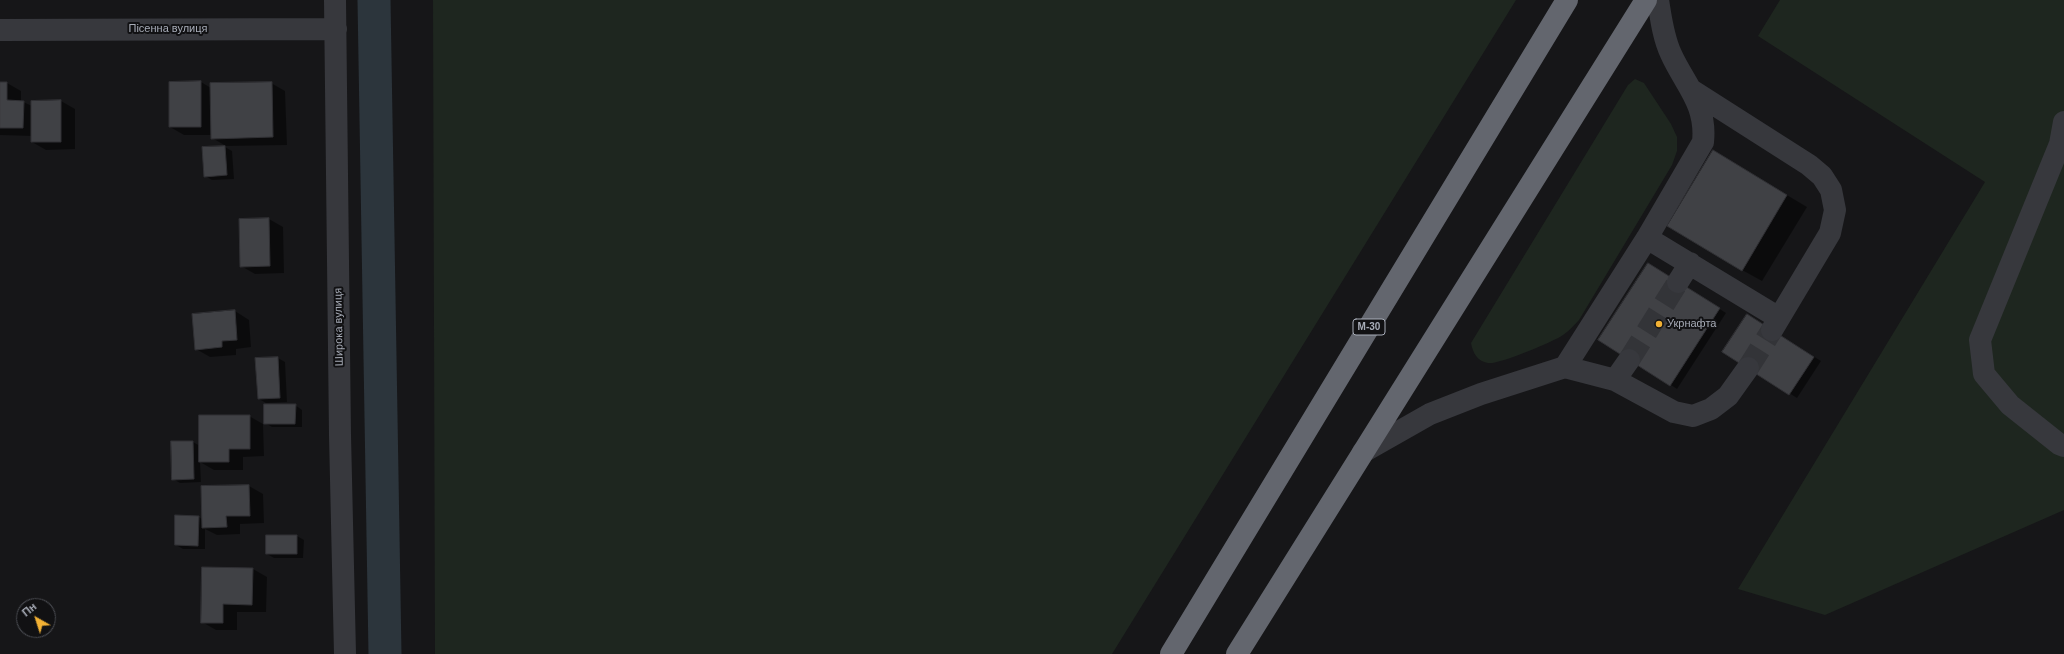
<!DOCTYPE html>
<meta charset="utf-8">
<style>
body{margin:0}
#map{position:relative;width:2064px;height:654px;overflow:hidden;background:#161618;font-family:Helvetica,sans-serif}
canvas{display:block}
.north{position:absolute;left:16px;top:598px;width:40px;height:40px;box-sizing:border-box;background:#111113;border:1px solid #4d4f55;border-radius:50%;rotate:321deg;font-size:11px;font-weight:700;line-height:16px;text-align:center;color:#a8adb8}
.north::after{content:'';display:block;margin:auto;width:14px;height:18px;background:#f2b134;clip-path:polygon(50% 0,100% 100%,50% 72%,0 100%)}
</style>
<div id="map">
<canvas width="2064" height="654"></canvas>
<div class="north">Пн</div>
</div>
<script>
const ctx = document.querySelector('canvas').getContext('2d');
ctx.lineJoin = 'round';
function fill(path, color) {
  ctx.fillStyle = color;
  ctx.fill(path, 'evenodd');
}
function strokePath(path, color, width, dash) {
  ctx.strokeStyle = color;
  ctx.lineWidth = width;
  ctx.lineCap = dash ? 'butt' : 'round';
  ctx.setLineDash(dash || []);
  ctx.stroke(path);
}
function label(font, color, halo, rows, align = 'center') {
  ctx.font = font + ' Helvetica,sans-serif';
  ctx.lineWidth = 4;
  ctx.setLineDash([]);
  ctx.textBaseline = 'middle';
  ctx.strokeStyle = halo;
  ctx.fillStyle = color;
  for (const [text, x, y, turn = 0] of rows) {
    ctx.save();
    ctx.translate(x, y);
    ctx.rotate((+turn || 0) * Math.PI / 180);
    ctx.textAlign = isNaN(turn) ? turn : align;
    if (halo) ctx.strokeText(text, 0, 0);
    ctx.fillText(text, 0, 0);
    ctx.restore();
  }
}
fill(new Path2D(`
 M433 0H1516L1112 654H435Z
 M1780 0H2064V510L1825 615 1738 589 1985 182 1758 36Z
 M1635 79 1644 83 1671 124 1677 137V151L1672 165 1579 320C1574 325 1569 331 1563 335 1553 342 1498 365 1488 363 1477 361 1473 353 1471 343L1628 85Z`), '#1e261f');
fill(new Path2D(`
 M201 82 211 88 271 83 285 91 287 145 226 146 212 138V135H184L170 127V83Z
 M0 83H7L21 91V101L32 106 61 101 75 109V149L46 150 32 142V136L0 135Z
 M225 147 232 151 234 179 212 180 205 176Z
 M1733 163 1807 207 1762 281 1742 270Z
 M269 219 283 227 284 273 255 274 241 266Z
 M1655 268 1726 313 1677 389 1671 385Z
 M235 311 249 320 251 347 236 349V355L210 357 196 349Z
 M1754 319 1821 361 1797 398 1724 352Z
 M278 358 285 362 287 402 266 403 259 399Z
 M295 405 302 410V427H272L265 423Z
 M249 416 263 424 264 456 243 457V470H214L200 462 201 482 180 483 173 479 193 442 200 446Z
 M249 486 263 494 264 523 240 524V534L217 535 205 529V549H183L176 545 199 517 203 520Z
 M297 536 304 540 303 558H274L267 554Z
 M253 569 267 577 266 612H237V630H216L202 622Z`), '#0007');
strokePath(new Path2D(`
 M374 0 385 654`), '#2c353c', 33);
const building = new Path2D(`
 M201 81V127H169V82Z
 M0 82H7V100L24 101 23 128H0Z
 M272 82 273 137 211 139 210 83Z
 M61 100V142H31V101Z
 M225 146 227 175 204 177 202 147Z
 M1713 150 1787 195 1742 271 1667 226Z
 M269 218 270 266 240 267 239 219Z
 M1648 263 1720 308 1670 386 1598 340Z
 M235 310 237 340 222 341V347L195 350 192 314Z
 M1747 314 1814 357 1789 395 1722 352Z
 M278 357 280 398 258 399 255 358Z
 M264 404H296L295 424H264Z
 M199 415H250V449H229V462H199Z
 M171 441H193L194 479 172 480Z
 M249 485 250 516H226L227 527 202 528 201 486Z
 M175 515 199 516 198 546 175 545Z
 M266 535H297V554H266Z
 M202 567 253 568 252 605 223 604V623H201Z`);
fill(building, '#404145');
strokePath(building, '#303034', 1);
strokePath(new Path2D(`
 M1629 360 1678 282
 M1748 368 1772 330`), '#333438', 22, [22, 11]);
strokePath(new Path2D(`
 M335 0 340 435 345 654
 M0 30 336 29
 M1693 91 1809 165 1822 176 1831 190 1835 210 1830 233 1772 330
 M2064 122 2060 144 1980 340 1984 374 2010 405 2059 444 2064 446
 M1647 238 1779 318
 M1678 282 1690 263
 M1565 367 1615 380 1629 360
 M1615 380 1674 412 1693 416 1711 409 1728 396 1748 368
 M1363 452 1430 414 1481 394 1565 367 1647 238 1703 142C1707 104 1685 85 1671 54 1663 37 1661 18 1658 0`), '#37383d', 22);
strokePath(new Path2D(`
 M1171 654 1567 0
 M1237 654 1646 0`), '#63666e', 22);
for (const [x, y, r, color] of [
 [1659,324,4,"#f2b134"]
]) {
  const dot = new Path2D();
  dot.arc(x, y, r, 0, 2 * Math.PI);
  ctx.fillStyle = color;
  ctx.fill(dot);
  strokePath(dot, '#111113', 1.5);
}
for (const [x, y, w] of [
 [1369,327,32]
]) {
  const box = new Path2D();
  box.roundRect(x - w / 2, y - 8, w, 16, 3);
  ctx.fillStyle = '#111113';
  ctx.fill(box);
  strokePath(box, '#a8adb8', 1);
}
label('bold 10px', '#a8adb8', null, [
 ["М-30",1369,327]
]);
label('11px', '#a8adb8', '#111113', [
 ["Пісенна вулиця",168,29],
 ["Широка вулиця",339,327,-91]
]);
label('11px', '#a8adb8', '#111113', [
 ["Укрнафта",1667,324]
], 'left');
</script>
